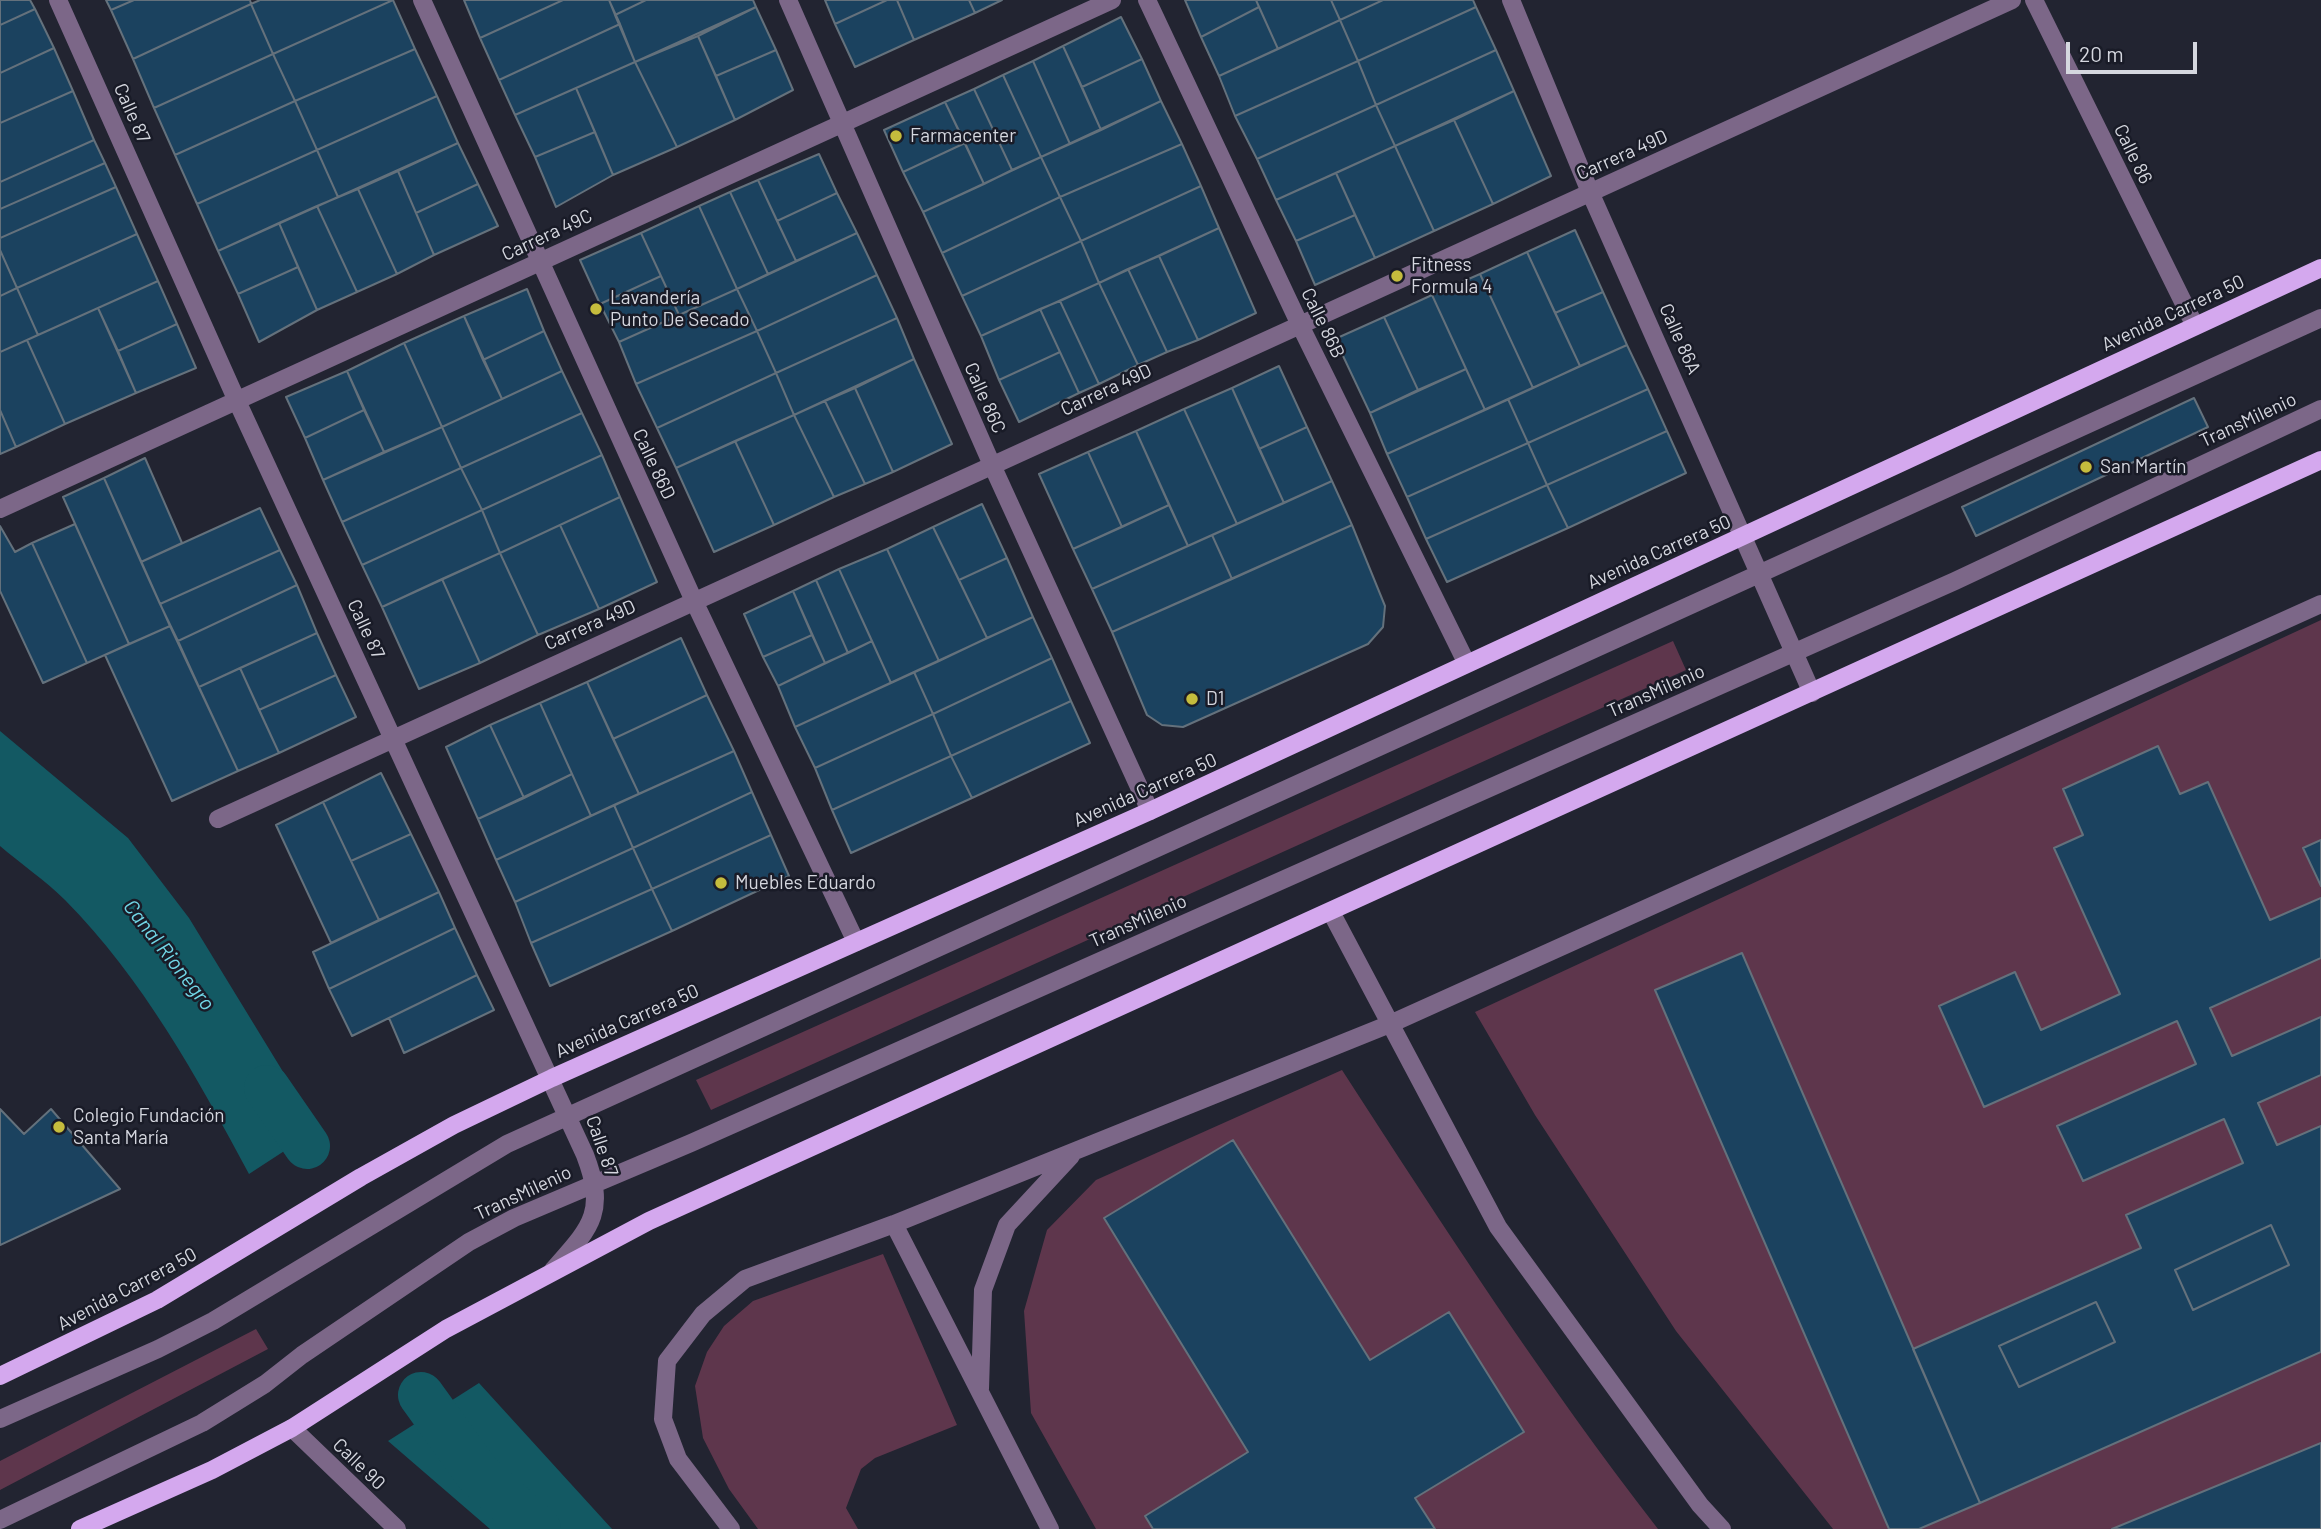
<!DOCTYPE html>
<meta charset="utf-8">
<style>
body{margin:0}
#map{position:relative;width:2321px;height:1529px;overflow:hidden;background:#222431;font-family:Barlow,sans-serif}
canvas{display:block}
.scale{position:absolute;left:2066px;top:42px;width:131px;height:32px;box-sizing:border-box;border:4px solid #d5d7df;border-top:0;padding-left:9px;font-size:21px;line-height:24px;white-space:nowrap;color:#d5d7df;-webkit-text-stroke:5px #191b27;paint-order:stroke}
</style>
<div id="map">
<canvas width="2321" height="1529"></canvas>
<div class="scale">20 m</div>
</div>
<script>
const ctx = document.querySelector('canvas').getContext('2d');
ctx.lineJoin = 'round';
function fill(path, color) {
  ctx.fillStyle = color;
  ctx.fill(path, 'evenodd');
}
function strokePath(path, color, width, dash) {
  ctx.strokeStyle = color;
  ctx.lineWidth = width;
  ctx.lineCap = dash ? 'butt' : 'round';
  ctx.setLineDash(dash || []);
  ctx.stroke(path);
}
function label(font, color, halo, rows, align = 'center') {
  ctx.font = font + ' Barlow,sans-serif';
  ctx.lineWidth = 5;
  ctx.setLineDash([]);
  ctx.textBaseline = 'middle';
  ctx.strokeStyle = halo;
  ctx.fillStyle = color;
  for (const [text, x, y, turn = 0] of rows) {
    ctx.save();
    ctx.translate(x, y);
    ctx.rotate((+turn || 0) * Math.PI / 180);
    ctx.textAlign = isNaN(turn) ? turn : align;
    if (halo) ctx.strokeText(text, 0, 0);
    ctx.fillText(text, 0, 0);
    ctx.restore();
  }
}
fill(new Path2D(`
 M2321 620V1529H1833L1676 1331 1535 1115 1475 1012Z
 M1673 641 1686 670 711 1110 696 1080Z
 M1342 1070C1443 1226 1544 1382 1658 1529H1096L1031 1413 1024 1311 1047 1230 1096 1180Z
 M883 1254 957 1425 875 1458 861 1469 846 1508 858 1529H758L729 1489 703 1438 695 1386 707 1352 724 1326 753 1301Z
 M256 1329 268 1349 0 1490V1461Z`), '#5e364c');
fill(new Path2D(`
 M0 731 128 838 189 918 318 1129 249 1174C197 1077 143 979 65 900 46 881 21 864 0 846Z
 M479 1383 612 1529H490L388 1441Z`), '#135963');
strokePath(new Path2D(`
 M267 1088 307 1146
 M421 1395 478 1474 538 1529`), '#135963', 46);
const building = new Path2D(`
 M0 0H30L35 9 0 25Z
 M106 0H134L111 10Z
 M134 0H250L251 4 133 59 111 10Z
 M260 0H393L273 54 251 4Z
 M393 0 415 49 295 101 273 54Z
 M464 0H563L480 38Z
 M563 0H609L620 24 499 80 480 38Z
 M609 0H646L615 15Z
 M646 0H753L756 7 635 62 615 15Z
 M825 0H887L835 24Z
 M887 0H897L914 40 855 67 835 24Z
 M897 0H969L975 13 914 40Z
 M969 0H1002L975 13Z
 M1185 0H1256L1259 7 1201 37Z
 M1256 0H1331L1340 20 1278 49Z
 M1331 0H1383L1340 20Z
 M1383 0H1473L1476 7 1358 61 1340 20Z
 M251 4 273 54 154 108 133 59Z
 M756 7 776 50 716 76 698 36Z
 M1259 7 1278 49 1219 76 1201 37Z
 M1476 7 1496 50 1376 105 1358 61Z
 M35 9 54 48 0 73V25Z
 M1121 17 1142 59 1082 87 1063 46Z
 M1340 20 1358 61 1235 116 1219 76Z
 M620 24 635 62 515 115 499 80Z
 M698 36 735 120 677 147 635 62Z
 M1063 46 1101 130 1070 144 1033 61Z
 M54 48 73 91 0 123V73Z
 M415 49 437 96 317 150 295 101Z
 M776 50 793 90 735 120 716 76Z
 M1496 50 1514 91 1395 146 1376 105Z
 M273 54 295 101 175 155 154 108Z
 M1142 59 1161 101 1101 130 1082 87Z
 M1033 61 1070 144 1041 157 1003 75Z
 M1358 61 1376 105 1257 159 1235 116Z
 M635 62 677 147 613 175 576 88Z
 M1003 75 1041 157 1012 170 974 89Z
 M576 88 595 132 535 157 515 115Z
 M974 89 1012 170 984 184 945 102Z
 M73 91 94 140 0 182V123Z
 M1514 91 1551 176 1493 204 1454 120Z
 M437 96 458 143 338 197 317 150Z
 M295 101 317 150 197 204 175 155Z
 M1161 101 1182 144 1060 197 1041 157Z
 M945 102 965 143 903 172 884 130Z
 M1376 105 1395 146 1276 200 1257 159Z
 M1454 120 1493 204 1434 231 1395 146Z
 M595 132 613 175 556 207 535 157Z
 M94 140 105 163 0 209V182Z
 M458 143 478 184 416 213 398 171Z
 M965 143 984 184 923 212 903 172Z
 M1182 144 1201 186 1081 241 1060 197Z
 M1395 146 1434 231 1375 258 1336 173Z
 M317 150 338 197 218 251 197 204Z
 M819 154 837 193 777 221 758 180Z
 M1041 157 1060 197 942 253 923 212Z
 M105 163 116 187 0 238V209Z
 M398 171 434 255 397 274 358 189Z
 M1336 173 1355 215 1296 241 1276 200Z
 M758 180 796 261 768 274 730 192Z
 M478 184 498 226 434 255 416 213Z
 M1201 186 1219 228 1099 283 1081 241Z
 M116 187 137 234 17 288 0 250V238Z
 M358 189 397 274 357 292 317 206Z
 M730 192 768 274 737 289 699 206Z
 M837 193 857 233 796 261 777 221Z
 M1060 197 1081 241 962 296 942 253Z
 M317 206 357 292 317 310 279 223Z
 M699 206 737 289 679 315 641 233Z
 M1355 215 1375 258 1315 285 1296 241Z
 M279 223 298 267 238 294 218 251Z
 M1219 228 1256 313 1198 340 1159 256Z
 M1575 230 1603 292 1555 313 1527 252Z
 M641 233 661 276 600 304 580 260Z
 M857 233 877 275 757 331 737 289Z
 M137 234 158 281 38 335 17 288Z
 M1081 241 1099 283 981 336 962 296Z
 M0 250 17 288 0 296Z
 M1527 252 1580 366 1533 388 1480 274Z
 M1159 256 1198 340 1167 352 1128 269Z
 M298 267 317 310 259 342 238 294Z
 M1128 269 1167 352 1138 365 1099 283Z
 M1480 274 1533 388 1485 410 1432 295Z
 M877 275 897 318 776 373 757 331Z
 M661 276 679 315 619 342 600 304Z
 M158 281 177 324 118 351 98 308Z
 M1099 283 1138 365 1099 384 1060 301Z
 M17 288 38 335 0 352V296Z
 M527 289 544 331 483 360 464 316Z
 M737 289 757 331 636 384 619 342Z
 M1603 292 1627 345 1580 366 1555 313Z
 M1432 295 1466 369 1418 390 1384 317Z
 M1060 301 1099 384 1079 393 1040 309Z
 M98 308 136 393 65 424 27 340Z
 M1040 309 1060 352 999 380 981 336Z
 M464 316 502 399 442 427 404 343Z
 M1384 317 1418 390 1370 413 1335 339Z
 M897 318 914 359 794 415 776 373Z
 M177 324 196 368 136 393 118 351Z
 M544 331 562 371 502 399 483 360Z
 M757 331 776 373 657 428 636 384Z
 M27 340 65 424 16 447 0 410V352Z
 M404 343 442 427 384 452 347 371Z
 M1627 345 1648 389 1528 443 1508 399Z
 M1060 352 1079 393 1019 422 999 380Z
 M914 359 952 444 893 472 855 388Z
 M1279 366 1307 427 1259 449 1232 388Z
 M1466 369 1485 410 1387 454 1370 413Z
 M347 371 364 410 305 438 286 397Z
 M562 371 582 413 461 468 442 427Z
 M776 373 794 415 676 468 657 428Z
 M855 388 893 472 865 484 825 401Z
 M1232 388 1284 503 1237 524 1184 409Z
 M1648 389 1667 431 1547 485 1528 443Z
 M2194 398 2208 427 1976 536 1962 507Z
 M1508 399 1528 443 1407 497 1387 454Z
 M825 401 865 484 834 497 794 415Z
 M1184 409 1237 524 1188 546 1136 431Z
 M0 410 16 447 0 454Z
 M364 410 384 452 323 480 305 438Z
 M582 413 602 455 482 510 461 468Z
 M794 415 834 497 774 525 735 441Z
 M442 427 461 468 342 522 323 480Z
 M1307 427 1332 481 1284 503 1259 449Z
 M1136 431 1169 505 1122 527 1088 452Z
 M1667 431 1686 473 1568 528 1547 485Z
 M735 441 774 525 714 552 676 468Z
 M1528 443 1547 485 1426 539 1407 497Z
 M1088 452 1122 527 1073 549 1039 474Z
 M602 455 620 497 500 553 482 510Z
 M145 458 182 543 141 562 104 478Z
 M461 468 482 510 362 565 342 522Z
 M104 478 170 626 129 644 63 497Z
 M1332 481 1352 525 1232 579 1212 535Z
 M1547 485 1568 528 1447 582 1426 539Z
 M620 497 657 582 599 609 560 525Z
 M982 504 1007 558 959 580 933 527Z
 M1169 505 1188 546 1092 589 1073 549Z
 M260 508 280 550 160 604 141 562Z
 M482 510 500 553 382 607 362 565Z
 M75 524 129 644 87 663 32 543Z
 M560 525 599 609 538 635 500 553Z
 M1352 525 1385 606 1383 627 1368 644 1183 727 1162 725 1147 715 1112 632Z
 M0 526 15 552 32 543 87 663 43 683 0 591Z
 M933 527 987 638 939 661 887 549Z
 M1212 535 1232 579 1112 632 1092 589Z
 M887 549 939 661 891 683 839 569Z
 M280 550 297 585 178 641 160 604Z
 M500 553 538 635 480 663 442 579Z
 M1007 558 1033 617 987 638 959 580Z
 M839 569 872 641 848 653 816 580Z
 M442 579 480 663 419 689 382 607Z
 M816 580 848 653 825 663 793 591Z
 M297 585 317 633 199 687 178 641Z
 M793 591 812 635 763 657 744 614Z
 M1033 617 1052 658 933 714 914 672Z
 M170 626 238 771 172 801 105 655Z
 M317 633 336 675 259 710 240 668Z
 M812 635 825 663 778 686 763 657Z
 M681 638 707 695 613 739 587 682Z
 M872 641 891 683 795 727 778 686Z
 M1052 658 1071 701 951 756 933 714Z
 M240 668 279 753 238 771 199 687Z
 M914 672 933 714 815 768 795 727Z
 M336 675 356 717 279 753 259 710Z
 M587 682 639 794 591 816 540 703Z
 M707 695 734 751 639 794 613 739Z
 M1071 701 1090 743 972 798 951 756Z
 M540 703 572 774 524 798 490 725Z
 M933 714 951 756 832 810 815 768Z
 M490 725 524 798 478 819 446 747Z
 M2158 746 2180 794 2208 782 2270 920 2321 898V958L2210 1008 2232 1056 2321 1017V1075L2258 1103 2277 1145 2321 1126V1352L1980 1503 1913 1349 2141 1248 2126 1215 2243 1163 2224 1119 2083 1181 2057 1126 2196 1064 2177 1021 1984 1107 1939 1006 2015 972 2041 1030 2120 994 2054 848 2083 835 2063 789ZM2271 1225 2289 1265 2193 1310 2175 1270ZM2096 1302 2115 1342 2019 1387 1999 1346Z
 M734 751 752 792 633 848 614 805Z
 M951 756 972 798 851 853 832 810Z
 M381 773 411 834 351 861 323 802Z
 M572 774 591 816 496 860 478 819Z
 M752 792 771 835 652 889 633 848Z
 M323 802 379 920 331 943 276 825Z
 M614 805 633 848 515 902 496 860Z
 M411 834 439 892 379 920 351 861Z
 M771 835 789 876 672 931 652 889Z
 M2321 840V886L2303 848Z
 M633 848 652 889 531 943 515 902Z
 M652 889 672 931 550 986 531 943Z
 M439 892 455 928 329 989 313 952Z
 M455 928 477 975 352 1036 329 989Z
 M1742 953 1980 1503 1919 1529H1889L1655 990Z
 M477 975 494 1010 404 1053 389 1018Z
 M0 1109 24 1134 51 1109 120 1189 0 1245Z
 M1233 1140 1370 1360 1449 1312 1524 1432 1415 1498 1435 1529H1153L1145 1516 1248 1452 1104 1218Z
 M2271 1225 2289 1265 2193 1310 2175 1270Z
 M2096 1302 2115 1342 2019 1387 1999 1346Z
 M2321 1443V1529H2112Z`);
fill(building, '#1b425f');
strokePath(building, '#64717c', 2);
strokePath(new Path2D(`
 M58 0 237 401 585 1155C607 1213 591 1227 553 1270
 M422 0 694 601 856 942
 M788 0 992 465 1150 811
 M1147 0 1300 325 1466 662
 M1511 0 1590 192 1812 693
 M2034 0 2195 326
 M0 509 1112 0
 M218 819 2012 0
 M1331 912 1498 1227 1700 1505 1722 1529
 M894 1224 1050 1529
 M980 1389 983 1290 1007 1225 1071 1156
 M0 1419 158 1349 213 1321 507 1144 2321 318
 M292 1428 397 1529
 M0 1520 202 1423 265 1384 302 1355 469 1242 514 1218 691 1143 1955 581 2321 409
 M731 1529 678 1459 663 1419 667 1361 703 1314 745 1279 894 1224 1390 1024 2321 604`), '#7c6788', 18);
strokePath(new Path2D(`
 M0 1376 157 1300 361 1177 454 1125 552 1078 1150 811 2321 268
 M80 1529 212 1470 292 1428 446 1329 649 1221 2321 460`), '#d4a8ee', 18);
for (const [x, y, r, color] of [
 [896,136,7,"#c5bc3d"],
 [1397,276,7,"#c5bc3d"],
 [596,309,7,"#c5bc3d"],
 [2086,467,7,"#c5bc3d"],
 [1192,699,7,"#c5bc3d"],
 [721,883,7,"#c5bc3d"],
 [59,1127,7,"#c5bc3d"]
]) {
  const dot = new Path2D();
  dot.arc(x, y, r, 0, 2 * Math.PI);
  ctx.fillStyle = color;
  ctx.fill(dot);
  strokePath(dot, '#191b27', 2.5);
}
label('19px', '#d5d7df', '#191b27', [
 ["Calle 87",132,113,66],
 ["Calle 86",2133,154,64],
 ["Carrera 49D",1622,155,-24],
 ["Carrera 49C",547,235,-25],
 ["Avenida Carrera 50",2173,313,-25],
 ["Calle 86B",1323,323,64],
 ["Calle 86A",1680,339,66],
 ["Carrera 49D",1106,390,-25],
 ["Calle 86C",985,398,66],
 ["TransMilenio",2248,420,-25],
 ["Calle 86D",654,464,65],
 ["Avenida Carrera 50",1659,552,-24],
 ["Carrera 49D",590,625,-24],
 ["Calle 87",366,629,65],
 ["TransMilenio",1656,691,-24],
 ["Avenida Carrera 50",1145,790,-24],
 ["TransMilenio",1138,921,-24],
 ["Avenida Carrera 50",627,1021,-24],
 ["Calle 87",602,1146,71],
 ["TransMilenio",523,1193,-25],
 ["Avenida Carrera 50",127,1289,-28],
 ["Calle 90",359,1464,44]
]);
label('19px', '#d5d7df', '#191b27', [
 ["Farmacenter",910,136],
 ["Fitness",1411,265],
 ["Formula 4",1411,287],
 ["Lavandería",610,298],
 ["Punto De Secado",610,320],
 ["San Martín",2100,467],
 ["D1",1206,699],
 ["Muebles Eduardo",735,883],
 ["Colegio Fundación",73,1116],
 ["Santa María",73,1138]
], 'left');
label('italic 21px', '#71d6e6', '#191b27', [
 ["Canal Rionegro",169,955,52]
]);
</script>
